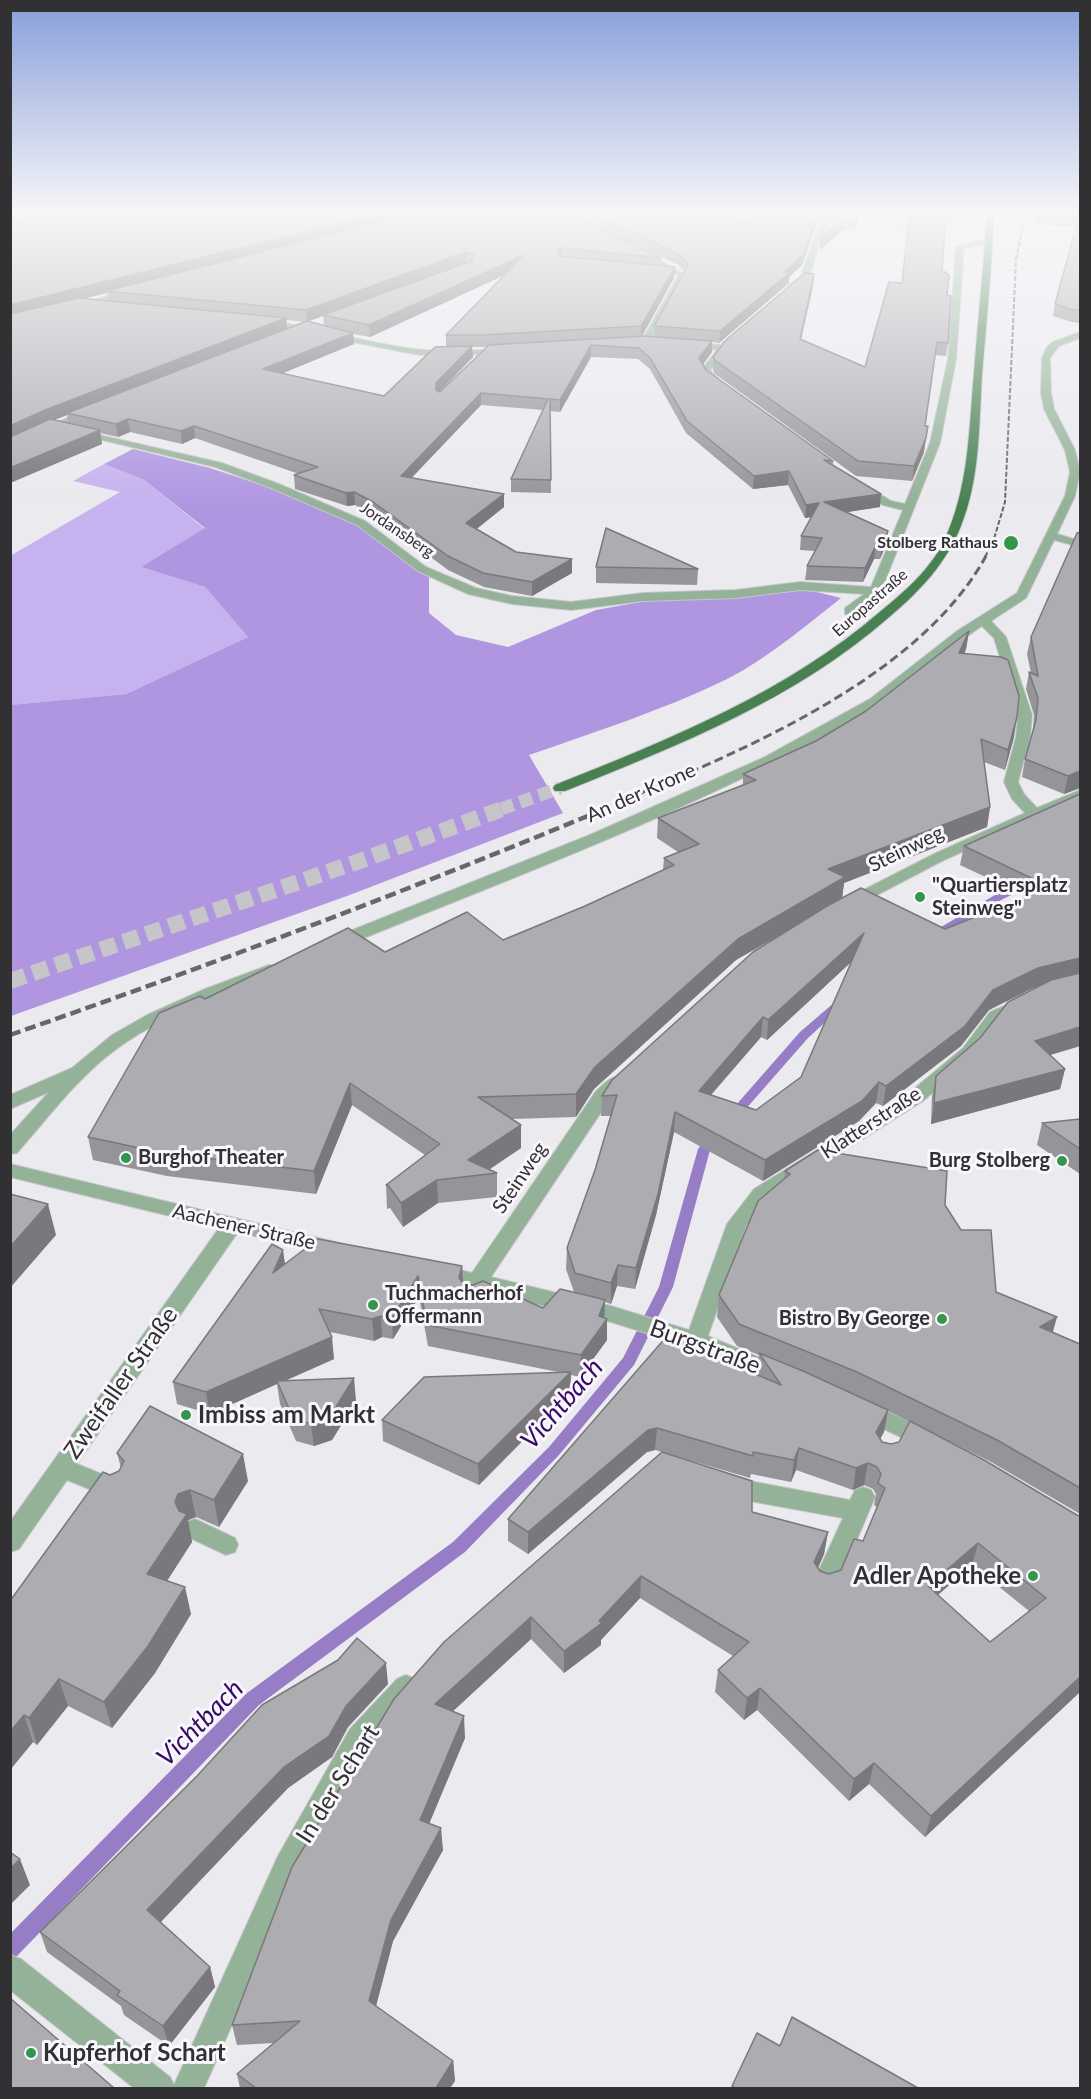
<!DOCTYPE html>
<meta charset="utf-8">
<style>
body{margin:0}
#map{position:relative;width:1091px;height:2099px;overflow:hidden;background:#ebeaef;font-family:Lato,sans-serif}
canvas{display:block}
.frame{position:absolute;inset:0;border:12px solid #313032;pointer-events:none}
</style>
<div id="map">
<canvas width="1091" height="2099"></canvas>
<div class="frame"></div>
</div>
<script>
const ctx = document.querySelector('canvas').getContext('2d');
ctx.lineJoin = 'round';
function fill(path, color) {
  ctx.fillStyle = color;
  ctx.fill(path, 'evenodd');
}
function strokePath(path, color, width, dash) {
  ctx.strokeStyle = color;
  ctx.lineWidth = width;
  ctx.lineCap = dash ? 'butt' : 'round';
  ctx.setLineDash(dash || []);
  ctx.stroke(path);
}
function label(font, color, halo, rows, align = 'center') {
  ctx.font = font + ' Lato,sans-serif';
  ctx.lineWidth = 6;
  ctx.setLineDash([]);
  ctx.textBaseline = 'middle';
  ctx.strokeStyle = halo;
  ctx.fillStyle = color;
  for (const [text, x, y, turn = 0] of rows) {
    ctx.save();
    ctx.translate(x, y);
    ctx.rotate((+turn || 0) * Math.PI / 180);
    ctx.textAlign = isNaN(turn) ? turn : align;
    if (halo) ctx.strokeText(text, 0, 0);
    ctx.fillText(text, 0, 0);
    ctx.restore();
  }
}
fill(new Path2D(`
 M899 210H955L954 235 896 233Z`), '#e1dde9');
fill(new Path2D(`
 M104 464 144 480 205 529 141 567 205 587 248 637 126 694 11 705 10 556 120 492 73 481Z`), '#c6b2ee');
fill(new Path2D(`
 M133 449 210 468 271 488 355 524 417 571 429 577V613L456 635 508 647 596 610 646 601 686 598H741L804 589 841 598C807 625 764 661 725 680 663 710 595 732 529 755L563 813 347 896 11 1016 10 705 126 694 248 637 205 587 141 567 205 528 144 480 104 464Z`), '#b096e1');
fill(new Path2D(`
 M1026 881 1031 884 1030 886 1003 899 935 938H927L926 936 995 895Z
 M840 1000 846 1003 844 1005 808 1038 737 1119H729L727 1116 729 1113 800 1032 836 1001Z
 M713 1134 719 1138 710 1150 673 1287 634 1365 559 1455 465 1552 259 1705 17 1956 10 1959V1934L247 1693 453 1542 549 1447 623 1358 659 1287 698 1149 708 1135Z`), '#977dc6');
strokePath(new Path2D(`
 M501 809 560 788`), '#c6c5c9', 13, [13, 7]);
strokePath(new Path2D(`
 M10 981 354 863 505 808`), '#c6c5c9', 16, [16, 8]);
const minor = new Path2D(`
 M824 210H830L809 277 792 292H786V288L801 276Z
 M989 238 992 242 964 248 956 359 940 443 881 591 849 615 845 614V608L864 594 800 590 736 598 643 601 571 610 512 604 468 594 418 571 357 525 271 488 215 467 73 433 78 430 222 463 279 484 365 521 426 567 476 588 512 596 571 602 643 593 736 590 800 582 871 587 903 510 883 505 856 487 865 485 891 501 905 504 930 443 948 359 956 247Z
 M637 250H643L686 275 649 342 645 345 641 342 678 276 637 254Z
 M131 290H134V294L76 307 72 305Z
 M262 319C311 326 358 341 407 348 439 353 472 351 504 348L508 351 504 354 419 355 259 324V320Z
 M1080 332V338L1059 346 1050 358 1051 393 1054 409 1075 450 1080 472 1075 496 1057 534 1080 541V547L1054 540 1026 598 991 621 1006 637 1032 715 1030 737 1018 782 1024 794 1037 808 1080 790V799L944 860 854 907 848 909 840 904 842 901 934 854 1025 813 1012 799 1004 782 1016 737 1018 715 994 638 982 626C945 650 914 684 877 706 712 805 520 874 342 947H330L328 943 330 939 592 834 765 757 870 699 957 631 1017 593 1065 496 1070 472 1065 450 1044 409 1041 393 1042 358 1047 347 1053 342Z
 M724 341 731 343 710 370 724 385 719 388 707 380 701 370 717 350 688 348 684 345 688 342 721 345Z
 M88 409 96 411 10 450V443Z
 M269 965 275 966 277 970 275 974C219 996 159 1016 111 1053 75 1081 47 1119 17 1153L10 1154V1135L49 1092 10 1109V1095L72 1068 112 1035 147 1015 205 989Z
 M1018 1000 1024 1001 1027 1005 1024 1009 1002 1020 975 1056 923 1101 768 1199 746 1226 708 1336 787 1369 790 1375 787 1381 779 1384 771 1381 688 1346 611 1322 438 1280 431 1277 428 1272 431 1267 438 1264 472 1273 596 1091C605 1083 612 1074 625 1077L627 1081 610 1099 491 1277 611 1306 689 1330 727 1224 754 1189 909 1093 963 1048 990 1012Z
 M10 1164 335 1242 342 1244 345 1249 342 1254 335 1256 238 1232 77 1464 124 1483 128 1490 124 1497 116 1500 67 1480 19 1549 10 1552V1522L219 1228 10 1177Z
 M865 1401 935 1434 939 1440 935 1446 927 1449 919 1446 857 1416 854 1410 857 1404Z
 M730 1474 755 1482 850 1500 855 1490 863 1487 871 1490 875 1497 835 1591 826 1594 817 1591 813 1583 843 1518 755 1502 722 1491 718 1484 722 1477Z
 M195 1519 235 1538 238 1545 235 1552 226 1555 186 1536 183 1529 186 1522Z
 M406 1675 415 1679 419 1687 415 1695 370 1747 298 1876 204 2088H134L10 1990V1955L21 1959 170 2077 174 2085 278 1856 350 1729 397 1679Z`);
const major = new Path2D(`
 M987 210H993V230C991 279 986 327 982 375 979 425 980 476 962 523 948 562 919 592 888 618 794 700 679 745 565 791H555L553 788 555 785C670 739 786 693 881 611 904 592 931 569 944 541 969 488 969 429 974 372 978 318 984 264 987 210Z`);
strokePath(minor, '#c6c5c9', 2);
strokePath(major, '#c6c5c9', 2);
fill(minor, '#94b297');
fill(major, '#488052');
strokePath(new Path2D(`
 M985 557 993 542 1005 502 1016 260 1026 210`), '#676669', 2, [5, 2]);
strokePath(new Path2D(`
 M603 809C730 756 917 682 986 556`), '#676669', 3, [9, 4.5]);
strokePath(new Path2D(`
 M10 1035C211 965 410 890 607 808`), '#676669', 4.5, [11, 5]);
fill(new Path2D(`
 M10 210 414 213H444V210H670L668 213 802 265 789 277V283L719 343 712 342V352L703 364 706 370 833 461V465L880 507 846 512 886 544 880 559H874L863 582 805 580 807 566 815 551 800 550 801 536 811 517 805 518 788 485 753 489 686 433 650 369 638 359 591 357 560 412 550 411 551 493 511 492V479L543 410 481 405 412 477 504 507 477 529 516 552 572 559V573L532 596 484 587 448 570 374 515 355 505 347 506 295 489 294 475 299 474 195 438 182 444 130 432 118 437 100 433 102 444 10 483ZM624 239 678 265 685 272 654 326V337L642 336 674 278 661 266V258ZM466 263H467L415 282ZM505 275 446 335V346L384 396 282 373 354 344 353 334 370 337ZM107 293 108 301 84 298ZM323 316 324 325 308 321ZM287 320 306 322 287 329ZM472 347H487L440 392 473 357ZM67 415 68 423 54 420Z
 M830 210H861L854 230H843L820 250Z
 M910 210 951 215 950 226H945L942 270 947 295 948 343 946 356 935 355 925 426 924 452 912 481 856 476 715 374 713 370V357L814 274 813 286 801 340 865 367 902 283Z
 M1080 210V323L1071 322 1053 316 1055 304 1076 227 1036 224 1037 213Z
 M1080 529V788L1064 794 1022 777 1025 759 1033 730 1034 715 1026 689 1029 672 1031 673 1027 654 1031 637 1080 533Z
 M596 567 698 569 697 585 596 583Z
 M969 631 966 649 964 654 1014 737 1005 770 984 762 990 807 987 827 844 883 842 898 945 929 1026 896 960 865 964 846 1080 794V1046L1050 1055 1065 1069 1060 1089 931 1124 932 1096 936 1076 1038 987 1033 988 989 1010 961 1046 883 1106 876 1103 859 1121 763 1181 674 1132 656 1215 635 1289 617 1286 611 1304 605 1302 604 1317 607 1340 580 1377 571 1375 570 1393 479 1485 383 1441 382 1420 558 1372 428 1346 419 1297 393 1339 382 1337 374 1341 330 1332 334 1359 284 1381 356 1401 332 1440 314 1446 296 1441 280 1404 277 1384 210 1414 177 1404 173 1382 285 1264 462 1266 464 1284 543 1308 574 1292 566 1269 567 1248 595 1170 611 1116H601L602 1096 790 929 736 960 594 1089 576 1117 512 1119 521 1125V1148L489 1170 497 1173V1197L438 1203 403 1227 390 1208 387 1209 386 1185 425 1155 352 1105 316 1194 167 1176 93 1160 88 1137 205 999 385 952 503 940 585 906 663 870 664 858 678 852 657 838 658 818 743 785V774L816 741 866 711ZM851 962 801 1077 756 1110 711 1095 761 1037 767 1040Z
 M1080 1119V1174L1037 1145 1042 1123Z
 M785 1171 945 1205 996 1292 1053 1332 1080 1344V1514L991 1462 935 1434 1077 1515 1080 1692 925 1837 869 1784 849 1801 757 1710 744 1720 715 1692 718 1670 733 1656 640 1598 601 1640V1645L564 1673 531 1639 452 1712 465 1738 429 1823 443 1850 393 1941 376 2006 453 2061 455 2081 450 2088H240L237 2074 274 2043 237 2045 232 2025 444 1642 752 1512 828 1532 824 1554 818 1568 820 1571 829 1574 841 1570 863 1541 877 1507 874 1505 876 1494 873 1489 864 1485 853 1490 796 1470 791 1482 751 1474 750 1478 655 1450 647 1452 528 1554 508 1541V1519L667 1336 757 1375 759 1355 737 1346 717 1317 719 1295 784 1179ZM888 1411 910 1422 899 1442 891 1444 882 1442 880 1439 884 1432ZM972 1565 1029 1611 990 1642 938 1595Z
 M117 1453 248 1481 219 1527 196 1517 188 1520 192 1542 167 1581 191 1614 155 1673 112 1728 68 1706 37 1745 33 1742 10 1770V1601L110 1475 119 1471 121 1468Z
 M388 1684 348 1727 332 1757 288 1788 161 1922 210 1967 215 1987 169 2046 124 2015 121 2006 47 1952 40 1932 197 1776Z`), '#959498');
fill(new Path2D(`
 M397 210H414V216L106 291 107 293 10 317V305Z
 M663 210H670L661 223V213Z
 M819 210H822L802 265 789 277V283L719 343 720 331 784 272Z
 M858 210H861L854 230 855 220Z
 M16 215 17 225 10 227V216Z
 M844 219 843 230 820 250V240Z
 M562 248V259L557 261V250Z
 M466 252V263L325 315H323V316L307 322 306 310Z
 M524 255V266L370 337 369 325Z
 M675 267 674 278 641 338V326Z
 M814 274 813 286 798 352 800 339Z
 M286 318 287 329 67 413V415L47 423 10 440V426L45 410Z
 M353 333 354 344 264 381 263 369Z
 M712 341V352L699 370V358Z
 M591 345V357L560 412V400Z
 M472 346 473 357 436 395V383Z
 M481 393V405L401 489V476Z
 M128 419 130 432 118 437 116 424Z
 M194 426 195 438 182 444 181 431Z
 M928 426 924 452 912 481 914 466Z
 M100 430 102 444 10 483V468Z
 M789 471 788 485 753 489 754 476Z
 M354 492 355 505 347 506 346 493Z
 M504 494V507L467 536 466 523Z
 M881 494 880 507 823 516 824 502Z
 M819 503 818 516 805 518 806 505Z
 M888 531 886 544 880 559 882 546Z
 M876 545 874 559 863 582 865 568Z
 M572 559V573L532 596V582Z
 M969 631 966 649 956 672 959 653Z
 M1017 717 1014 737 1005 770 1008 750Z
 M1080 771V788L1064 794 1068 776Z
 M990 807 987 827 844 883 842 899 736 960 594 1089 576 1117V1094L595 1067 738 939 828 869Z
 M864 933 861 953 767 1040 768 1020Z
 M1080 958V972L1079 977 1033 988 989 1010 961 1046 883 1106 886 1086 993 990 1038 968Z
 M763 1017 761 1037 697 1111 699 1091Z
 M1080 1027V1046L1030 1061 1035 1041Z
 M1065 1069 1060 1089 931 1124 934 1103Z
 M879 1082 876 1103 859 1121 763 1181 765 1160Z
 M350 1083 352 1105 316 1194 314 1171Z
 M675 1112 674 1132 656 1215 635 1289 636 1268Z
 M521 1125V1148L480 1175 468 1160Z
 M437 1180 438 1203 403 1227 401 1203Z
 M48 1204 56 1235 10 1288V1247Z
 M283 1250 286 1271 273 1273Z
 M618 1265 617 1286 611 1304V1283Z
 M462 1266 463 1288 459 1278Z
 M418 1276 419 1297 393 1339 392 1318Z
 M605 1300 604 1322 607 1319V1340L580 1377 581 1355 599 1316Z
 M381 1316 382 1337 374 1341 372 1319Z
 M1057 1317 1051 1339 1040 1327Z
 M332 1337 334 1359 278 1384 277 1381V1384L210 1414 206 1392Z
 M571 1372 570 1393 479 1485 478 1464Z
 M354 1378 356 1401 332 1440 314 1446 311 1424Z
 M888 1410 884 1432 872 1454 876 1432Z
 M657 1428 655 1450 647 1452 528 1554V1532L648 1430Z
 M799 1448 796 1470 791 1482 794 1460Z
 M243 1454 248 1481 219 1527 214 1500Z
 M868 1463 864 1485 853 1490 856 1468Z
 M190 1490 196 1517 188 1520 192 1542 154 1601 147 1574 178 1494Z
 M828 1532 824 1554 811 1584 814 1562Z
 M978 1543 972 1565 923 1608 928 1586Z
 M641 1576 640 1598 601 1640V1645L564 1673V1651L599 1621Z
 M185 1587 191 1614 155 1673 112 1728 104 1702Z
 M531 1617V1639L437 1726 435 1704Z
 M386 1663 388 1684 348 1727 332 1757 288 1788 153 1930 147 1910 284 1767 346 1706Z
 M1080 1677V1692L925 1837 931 1816Z
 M59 1679 68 1706 37 1745 29 1718Z
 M760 1688 757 1710 744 1720 747 1698Z
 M24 1715 33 1742 10 1770V1732Z
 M464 1716 465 1738 422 1841 420 1820Z
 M874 1763 869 1784 849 1801 854 1779Z
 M441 1828 443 1850 393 1941 372 2021 369 2001 391 1920Z
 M20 1859 30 1885 10 1905V1869Z
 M210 1967 215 1987 169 2046 163 2026Z
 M453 2061 455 2081 450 2088H436Z`), '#79787c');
const building = new Path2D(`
 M10 210H397L10 305V225L21 222 16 215 10 216Z
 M427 210 447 214 445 210H563L661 258 562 248 557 250 559 256 675 267 641 326 485 335H446L524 255 369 325 323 315 472 261 473 254 466 252 306 310 106 291Z
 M583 210H663L661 213 750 220 760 210H819L803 255 784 272H790L720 331 654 326 688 265 679 254Z
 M830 210H858L855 220 844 219 820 240Z
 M910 210H951V215H946L942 270 949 275 947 295 951 296 948 343 937 342 925 426H928L926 438 914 466 858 461 716 361 713 357 727 339 805 273 814 274 800 339 865 367 889 282 902 283Z
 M1045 210H1080V310H1073L1055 304 1079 216 1037 213Z
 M79 298 286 318 45 410 10 426V314Z
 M307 321 353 333 263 369 384 396 435 347 472 346 436 383V390L440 392 489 345 645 336 712 341 699 358 706 370 833 461 824 460 881 494 824 502 888 531 882 546 876 545 865 568 807 566 822 538 801 536 819 503 806 505 789 471 754 476 687 421 650 358 639 348 591 345 560 400 550 399 551 480 511 479 548 399 481 393 401 476 504 494 466 523 516 552 572 559 532 582 483 573 448 556 373 502 354 492 346 493 294 475 318 467 194 426 181 431 128 419 116 424 67 413Z
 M50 419 100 430 10 468V437Z
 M606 528 698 569 596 567Z
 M1080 532V771L1068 776 1025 759 1036 720 1038 698 1029 672 1038 676 1031 637 1077 533Z
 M969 631 959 653 1001 657 1008 660 1019 696 1017 717 1008 750 981 739 990 807 828 869 845 877 738 939 595 1067 576 1094 478 1097 521 1125 468 1160 497 1173 437 1180 401 1203 388 1185H386L440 1144 350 1083 314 1171 163 1153 88 1137 159 1013 200 996 205 999 348 928 385 952 467 912 503 940 585 906 674 865 664 858 699 844 658 818 756 780 743 774 816 741 866 711Z
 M1080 794V958L1038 968 993 990 965 1026 886 1086 879 1082 862 1101 765 1160 675 1112 658 1194 636 1268 618 1265 611 1283 575 1273 567 1248 595 1170 617 1095 602 1096 612 1080 753 952 827 906 861 888 945 929 1050 887 964 846ZM864 933 801 1077 756 1110 699 1091 763 1017 768 1020Z
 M1080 973V1027L1035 1041 1065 1069 934 1103 936 1076 980 1038 1008 1002 1051 980Z
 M1080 1119V1149L1042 1123Z
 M818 1150 947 1171 945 1205 961 1230H991L996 1292 1057 1317 1040 1327 1080 1344V1488L997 1440 857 1372 739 1324 719 1295 758 1201 790 1174 785 1171Z
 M10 1194 48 1204 10 1247Z
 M318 1239 462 1266 459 1278 464 1284 473 1285 483 1281 543 1308 560 1289 594 1297 605 1300 599 1316 607 1319 581 1355 427 1325 418 1276 392 1318 381 1316 372 1319 319 1309 332 1337 206 1392 173 1382 272 1244 283 1250 273 1273Z
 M667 1336 781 1385 759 1353 803 1371 888 1410 876 1432 882 1442 891 1444 899 1442 910 1421 984 1460 1077 1515 1080 1516V1677L931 1816 874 1763 854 1779 760 1688 747 1698 718 1670 749 1642 641 1576 599 1621 602 1623 564 1651 531 1617 435 1704 464 1716 420 1820 441 1828 391 1920 369 2001 453 2061 436 2088H256L237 2074 300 2021 232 2025 292 1867 394 1699 444 1642 662 1452 752 1481V1512L828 1532 814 1562 820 1571 829 1574 841 1570 854 1539 863 1541 885 1488 878 1483 881 1474 877 1467 868 1463 856 1468 799 1448 794 1460 753 1452V1456L657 1428 648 1430 528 1532 508 1519ZM978 1543 1046 1598 990 1642 928 1586Z
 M571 1372 478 1464 382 1420 424 1377Z
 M354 1378 329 1418 311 1424 293 1418 277 1381Z
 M150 1406 243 1454 214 1500 190 1490 178 1494 175 1502 179 1511 187 1514 147 1574 185 1587 148 1646 104 1702 59 1679 29 1718 24 1715 10 1732V1601L103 1472 110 1475 119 1471 124 1461 117 1453Z
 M357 1638 386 1663 346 1706 329 1736 284 1767 147 1910 210 1967 163 2026 117 1995 120 1991 40 1932 197 1776 262 1705 338 1660Z
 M10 1852 20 1859 10 1869Z
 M10 1998 114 2088H10Z
 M792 2017 918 2088H735L732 2086 757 2033 780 2046Z`);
fill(building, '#adacb1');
strokePath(building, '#79787c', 1.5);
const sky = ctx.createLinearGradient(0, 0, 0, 504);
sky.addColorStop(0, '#879eda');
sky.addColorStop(0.42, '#f6f6f8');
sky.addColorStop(1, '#f6f6f800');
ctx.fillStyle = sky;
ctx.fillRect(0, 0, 1091, 504);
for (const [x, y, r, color] of [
 [1011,543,8,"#33964b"],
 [920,897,6,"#33964b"],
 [126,1158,6,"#33964b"],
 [1062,1161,6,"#33964b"],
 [373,1305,6,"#33964b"],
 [942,1319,6,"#33964b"],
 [186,1415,6,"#33964b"],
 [1033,1576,6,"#33964b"],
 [31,2053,6,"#33964b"]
]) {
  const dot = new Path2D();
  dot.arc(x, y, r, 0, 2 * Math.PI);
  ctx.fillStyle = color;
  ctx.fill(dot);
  strokePath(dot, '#f9f7fc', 2);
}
label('16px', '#313032', '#f9f7fc', [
 ["Jordansberg",397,530,34],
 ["Europastraße",870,603,-41]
]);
label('bold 16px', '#313032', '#f9f7fc', [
 ["Stolberg Rathaus",998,543]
], 'right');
label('20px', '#313032', '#f9f7fc', [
 ["An der Krone",641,793,-24],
 ["Steinweg",906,849,-26],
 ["Klatterstraße",871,1123,-33],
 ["Steinweg",520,1178,-56],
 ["Aachener Straße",244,1227,13]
]);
label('bold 20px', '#313032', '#f9f7fc', [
 ["\"Quartiersplatz",932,886],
 ["Steinweg\"",932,909],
 ["Burghof Theater",138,1158],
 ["Burg Stolberg",1050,1161,"right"],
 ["Tuchmacherhof",385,1294],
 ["Offermann",385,1317],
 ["Bistro By George",930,1319,"right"]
], 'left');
label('24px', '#313032', '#f9f7fc', [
 ["Burgstraße",705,1347,20],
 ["Zweifaller Straße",121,1383,-55],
 ["In der Schart",338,1784,-58]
]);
label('bold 24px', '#313032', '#f9f7fc', [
 ["Imbiss am Markt",198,1415],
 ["Adler Apotheke",1021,1576,"right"],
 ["Kupferhof Schart",43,2053]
], 'left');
label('italic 26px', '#370a64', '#f9f7fc', [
 ["Vichtbach",562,1404,-49],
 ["Vichtbach",200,1723,-45]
]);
</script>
